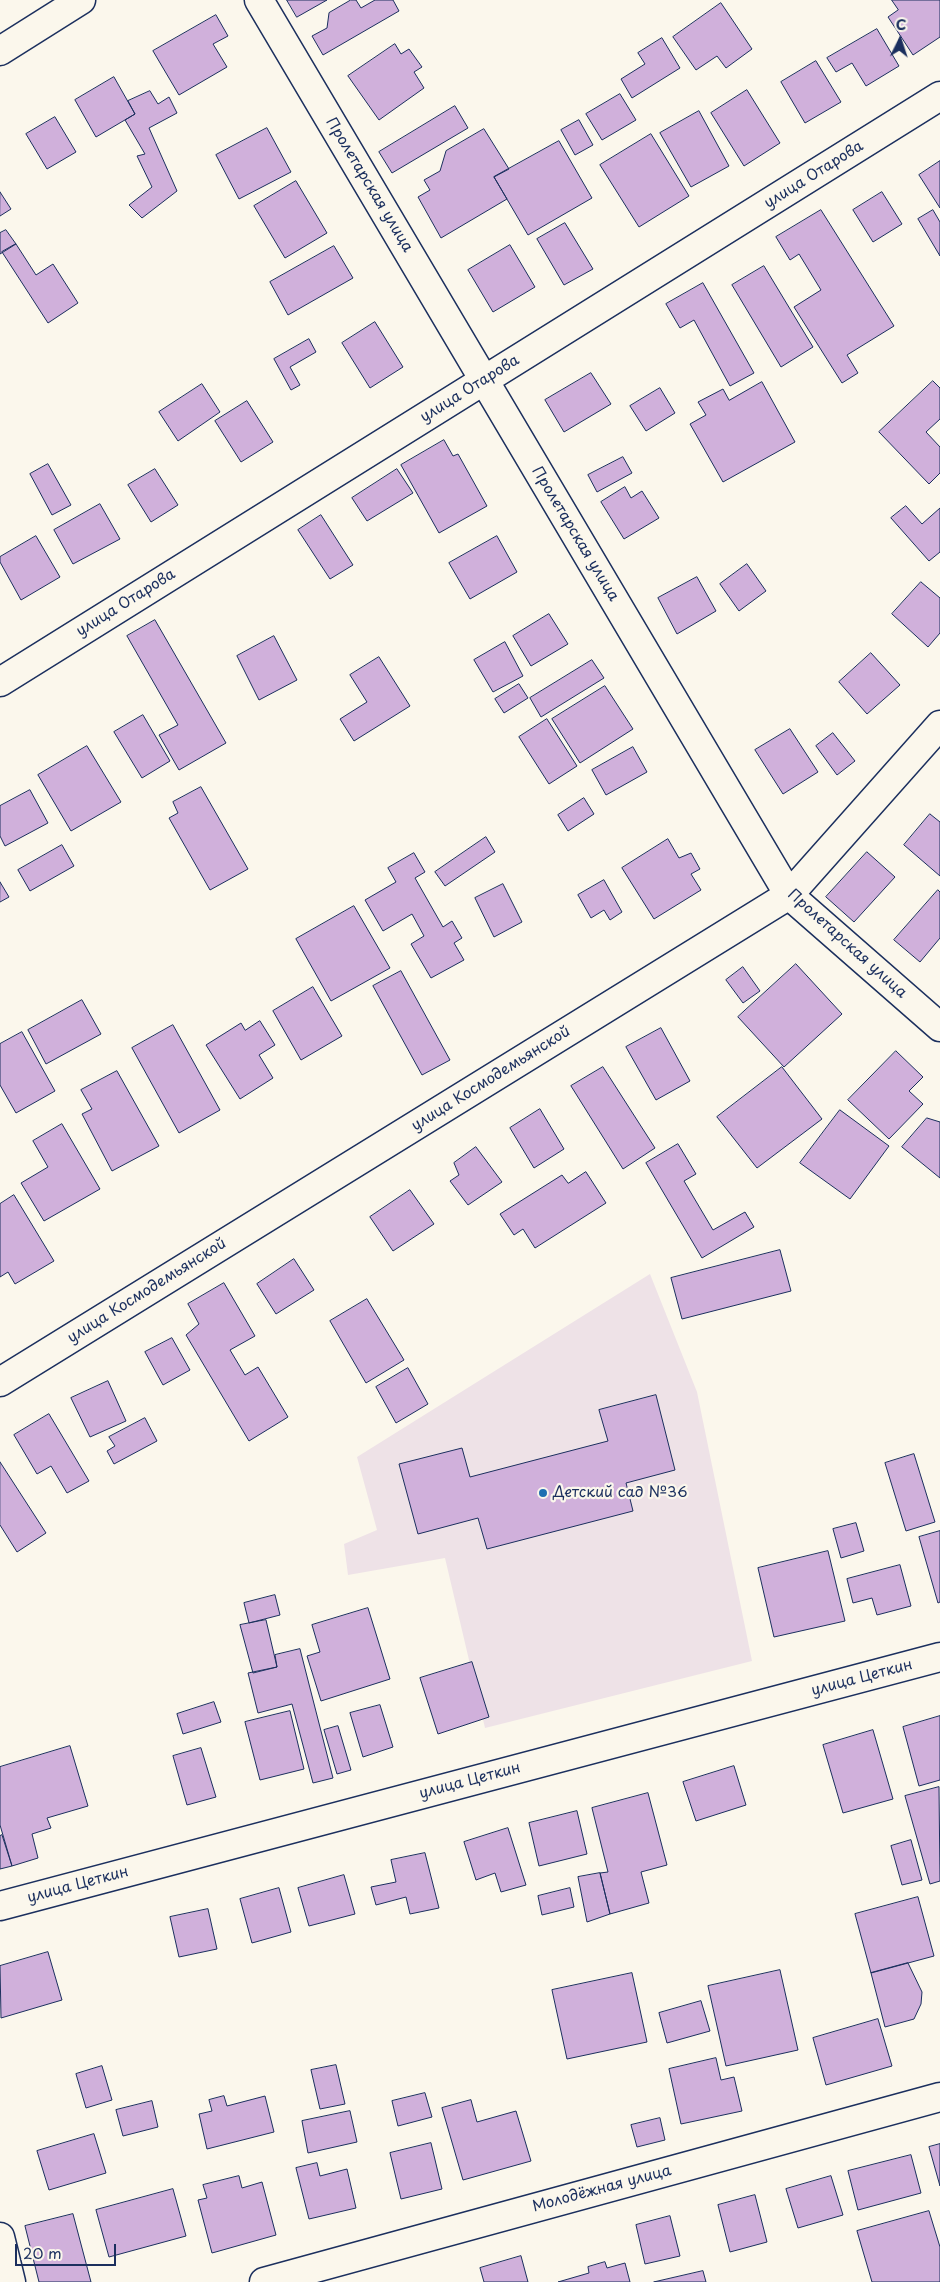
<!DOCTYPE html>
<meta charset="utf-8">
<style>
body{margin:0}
#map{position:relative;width:940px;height:2282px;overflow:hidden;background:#fbf7ec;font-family:"Playpen Sans",sans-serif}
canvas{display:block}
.north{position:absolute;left:875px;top:15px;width:50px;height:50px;-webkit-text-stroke:4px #fbf7ec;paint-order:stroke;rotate:4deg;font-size:14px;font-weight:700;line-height:20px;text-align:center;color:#1b2f5e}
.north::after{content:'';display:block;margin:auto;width:18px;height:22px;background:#1b2f5e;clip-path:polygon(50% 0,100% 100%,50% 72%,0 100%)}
.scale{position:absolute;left:15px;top:2244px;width:101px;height:22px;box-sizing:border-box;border:2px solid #1b2f5e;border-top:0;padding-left:6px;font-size:15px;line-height:18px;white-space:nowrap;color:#1b2f5e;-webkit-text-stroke:4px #fbf7ec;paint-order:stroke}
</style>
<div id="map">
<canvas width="940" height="2282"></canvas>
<div class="north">С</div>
<div class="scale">20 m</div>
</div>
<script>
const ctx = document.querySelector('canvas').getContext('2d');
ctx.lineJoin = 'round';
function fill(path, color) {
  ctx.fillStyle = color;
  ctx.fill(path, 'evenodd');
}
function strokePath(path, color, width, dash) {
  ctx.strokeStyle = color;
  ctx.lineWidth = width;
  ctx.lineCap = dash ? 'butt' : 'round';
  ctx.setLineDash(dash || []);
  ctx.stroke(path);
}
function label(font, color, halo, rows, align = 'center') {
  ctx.font = font + ' "Playpen Sans",sans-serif';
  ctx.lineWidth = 4.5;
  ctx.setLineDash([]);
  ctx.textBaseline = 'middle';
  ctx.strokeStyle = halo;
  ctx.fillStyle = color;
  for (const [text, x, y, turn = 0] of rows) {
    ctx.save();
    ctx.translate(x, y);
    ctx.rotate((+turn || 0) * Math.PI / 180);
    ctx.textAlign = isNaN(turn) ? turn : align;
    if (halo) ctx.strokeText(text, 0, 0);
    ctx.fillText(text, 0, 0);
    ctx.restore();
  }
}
fill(new Path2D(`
 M650 1274 697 1392 752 1661 485 1728 445 1558 348 1575 344 1544 377 1530 357 1457Z`), '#eee2e7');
const building = new Path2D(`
 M287 0H327L297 17Z
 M351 0H356L361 8 375 0H393L399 11 323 55 312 36 327 28 329 13Z
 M892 0H940V37L913 55 888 17 898 10Z
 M721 3 752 49 726 68 717 56 696 70 673 37Z
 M216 15 228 36 213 44 227 67 179 95 153 51Z
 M877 29 899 66 866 86 852 63 836 72 827 58Z
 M662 38 680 68 632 98 621 79 645 64 638 53Z
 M395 44 401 54 409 49 422 67 414 72 424 88 379 120 348 76Z
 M816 61 841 102 805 123 781 82Z
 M114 77 135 114 96 137 75 100Z
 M747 90 780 143 744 166 711 113Z
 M150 91 158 104 169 97 177 113 149 128 177 191 142 218 129 205 152 187 137 156 145 154 125 120 135 114 128 101Z
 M620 94 636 120 602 140 586 114Z
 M455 106 468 128 392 173 379 152Z
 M699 111 729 166 691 187 660 133Z
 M55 117 76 152 47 169 26 134Z
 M579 120 593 145 575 155 561 130Z
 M267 128 291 172 239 199 216 155Z
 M484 129 509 169 494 177 507 199 441 238 418 197 430 190 424 180 440 171 446 151Z
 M651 134 689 196 639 227 600 165Z
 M559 141 592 198 528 235 494 177Z
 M940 161V208L919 175Z
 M296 181 327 233 285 258 254 206Z
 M0 192 11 209 0 216Z
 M882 192 902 224 873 242 853 210Z
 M821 210 894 326 847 355 858 373 842 383 794 307 821 290 799 254 790 260 776 237Z
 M933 210 940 222V256L918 219Z
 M565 223 593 269 564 285 537 239Z
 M6 230 16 244 0 254V233Z
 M16 244 36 275 53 264 78 303 48 323 2 252Z
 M510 245 535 287 493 312 468 270Z
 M334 246 353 278 288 315 270 282Z
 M764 266 813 347 781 367 732 285Z
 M703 283 754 373 730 386 694 320 680 328 666 304Z
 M375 322 403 367 370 388 342 343Z
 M309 339 316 352 290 367 300 385 291 390 274 359Z
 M591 373 611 404 564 432 545 400Z
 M933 381 940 388V419L926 432 940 447V473L929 484 879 432Z
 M762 382 795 442 723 482 690 424 706 415 698 402 723 389 729 400Z
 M202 384 220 412 178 441 159 412Z
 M660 388 675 413 646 431 630 406Z
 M247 401 273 442 241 462 215 421Z
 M444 440 453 456 458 454 487 506 439 533 401 465Z
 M623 457 632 473 597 492 588 475Z
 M48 464 71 505 52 515 30 474Z
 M155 469 178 505 151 522 128 485Z
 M397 469 413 493 367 521 352 498Z
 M625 487 631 498 642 491 659 518 624 539 601 502Z
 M100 504 120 539 73 564 54 530Z
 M906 506 922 524 940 508V552L929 561 891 518Z
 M321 515 353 565 330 579 298 530Z
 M36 536 60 577 21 600 0 562V557Z
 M497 536 517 572 470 599 449 563Z
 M747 564 766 591 739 611 720 584Z
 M697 577 716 611 677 634 658 598Z
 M921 582 940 598V633L928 647 892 614Z
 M549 614 568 644 531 666 513 636Z
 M155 620 226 743 179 770 159 735 178 725 127 636Z
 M274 636 297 680 259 700 237 656Z
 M505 642 523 676 493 692 474 660Z
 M871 653 900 685 867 714 839 682Z
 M379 657 410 706 354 741 340 719 367 702 350 675Z
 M592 660 604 678 541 717 530 698Z
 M519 684 528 698 504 713 495 699Z
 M605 686 633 729 580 763 552 719Z
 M143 715 170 761 142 778 114 732Z
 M547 719 577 766 549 784 519 737Z
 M790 729 818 772 783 794 755 750Z
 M833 733 855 761 837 775 816 746Z
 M87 746 121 802 71 831 38 775Z
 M633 747 647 772 606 795 592 770Z
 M201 787 248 869 210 890 169 818 178 813 173 802Z
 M30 790 48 823 5 846 0 836V806Z
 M584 798 594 814 568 831 558 815Z
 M930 814 940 822V876L904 845Z
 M486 837 495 852 445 886 435 872Z
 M668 839 679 858 691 853 700 869 691 874 701 890 654 919 622 868Z
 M62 845 74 866 30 891 18 870Z
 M867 852 895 877 854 922 826 897Z
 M414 853 425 872 415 878 443 927 452 921 462 938 454 943 464 960 431 978 411 944 424 936 412 914 383 931 365 900 396 882 388 868Z
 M604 880 622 912 610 920 604 910 591 918 578 895Z
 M0 882 9 897 0 902Z
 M503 884 522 922 494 937 475 898Z
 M938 890 940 892V938L920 962 894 940Z
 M354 906 390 968 331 1001 296 939Z
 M796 964 842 1014 784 1067 738 1017Z
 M743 967 760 991 743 1003 726 980Z
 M401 971 450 1060 422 1075 373 986Z
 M313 987 342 1036 301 1060 273 1011Z
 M82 1000 101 1034 46 1064 28 1030Z
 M260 1021 275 1045 259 1055 273 1078 240 1099 206 1045 241 1023 245 1030Z
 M173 1025 220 1110 179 1133 132 1048Z
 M661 1028 690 1081 656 1100 626 1047Z
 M22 1032 55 1091 16 1113 0 1085V1044Z
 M896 1051 923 1077 909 1091 923 1104 889 1139 848 1100Z
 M603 1067 655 1148 623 1169 571 1086Z
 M782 1067 822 1119 757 1168 717 1117Z
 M117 1071 159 1146 112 1171 82 1114 92 1109 81 1090Z
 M540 1109 564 1149 534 1168 510 1128Z
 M840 1110 889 1146 850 1199 800 1163Z
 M927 1118 940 1122V1178L902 1147Z
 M62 1124 100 1189 44 1221 21 1183 48 1167 33 1141Z
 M678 1144 696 1174 684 1181 713 1230 745 1212 754 1227 702 1258 646 1163Z
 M476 1147 502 1182 468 1205 450 1181 459 1175 454 1163Z
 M586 1172 606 1203 535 1248 523 1229 514 1235 500 1214 562 1175 568 1183Z
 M410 1190 434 1224 393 1251 370 1217Z
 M14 1195 54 1261 15 1284 8 1272 0 1277V1204Z
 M780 1250 791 1291 682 1319 671 1278Z
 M294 1259 314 1290 276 1314 257 1284Z
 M224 1283 255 1336 230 1350 245 1375 258 1367 288 1417 249 1441 186 1335 199 1324 188 1304Z
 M367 1299 404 1360 366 1383 330 1321Z
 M172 1338 190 1370 163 1385 145 1352Z
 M408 1368 428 1404 396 1423 376 1387Z
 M108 1381 126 1421 90 1437 71 1398Z
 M656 1395 675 1470 626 1483 633 1511 487 1549 478 1518 418 1534 399 1464 462 1448 470 1477 608 1441 599 1410Z
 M49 1414 89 1481 67 1493 51 1466 37 1474 14 1435Z
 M145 1418 157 1441 114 1464 107 1451 115 1446 109 1437Z
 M914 1454 935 1522 906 1531 885 1463Z
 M0 1462 46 1533 17 1552 0 1525Z
 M856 1523 864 1551 841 1558 833 1529Z
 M940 1531V1602L938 1603 919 1537Z
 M828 1551 845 1621 774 1637 758 1568Z
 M900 1565 911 1606 877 1615 872 1598 853 1603 847 1579Z
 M275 1595 280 1615 249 1623 244 1603Z
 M368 1608 390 1679 321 1701 307 1656 320 1652 312 1625Z
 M266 1620 277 1667 253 1673 240 1625Z
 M300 1649 333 1778 313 1783 292 1704 258 1713 248 1673 277 1667 275 1655Z
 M472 1662 489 1717 438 1734 420 1678Z
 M214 1702 221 1722 183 1734 177 1714Z
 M380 1705 393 1747 363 1757 350 1713Z
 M290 1711 304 1769 260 1780 245 1722Z
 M940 1716V1780L919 1786 903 1727Z
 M338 1726 351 1770 337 1774 324 1730Z
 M873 1730 893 1799 843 1813 823 1745Z
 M70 1746 88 1806 47 1818 51 1828 32 1834 38 1858 12 1866 0 1825V1767Z
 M201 1748 216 1797 187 1805 173 1756Z
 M734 1766 746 1805 696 1821 683 1782Z
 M939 1787 940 1881 930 1884 905 1796Z
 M648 1793 667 1865 641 1872 649 1903 610 1914 600 1873 608 1872 592 1808Z
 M577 1811 587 1854 539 1866 529 1823Z
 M508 1828 526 1885 501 1892 495 1873 476 1880 464 1842Z
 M2 1835 12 1866 0 1869V1836Z
 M911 1840 922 1880 902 1885 891 1846Z
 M425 1853 439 1908 410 1914 406 1897 376 1905 371 1887 396 1882 391 1860Z
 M600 1873 610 1914 587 1922 578 1877Z
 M344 1875 355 1914 309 1926 298 1888Z
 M279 1888 291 1932 252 1943 240 1899Z
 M570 1888 574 1907 542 1915 538 1896Z
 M918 1897 934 1956 871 1973 855 1914Z
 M208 1909 217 1949 179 1957 170 1917Z
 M48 1952 62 2000 1 2018 0 1966Z
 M908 1963 922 1992 921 2004 914 2019 885 2027 871 1973Z
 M780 1970 798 2050 726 2066 708 1986Z
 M632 1973 647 2042 567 2059 552 1990Z
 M701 2001 710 2031 667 2043 659 2013Z
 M878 2019 892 2066 826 2085 813 2038Z
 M716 2058 721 2080 734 2077 742 2111 681 2124 669 2069Z
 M336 2065 345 2104 320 2109 311 2070Z
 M102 2066 112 2100 86 2108 76 2074Z
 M425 2093 432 2117 398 2126 392 2101Z
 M224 2096 227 2106 265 2096 274 2132 207 2149 199 2114 212 2111 209 2100Z
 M471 2100 477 2122 516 2111 531 2161 463 2180 442 2108Z
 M152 2101 158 2127 123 2136 116 2110Z
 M350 2111 357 2142 308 2153 302 2121Z
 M660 2118 665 2140 637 2147 631 2125Z
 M94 2134 106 2173 49 2190 37 2151Z
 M431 2143 442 2189 401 2199 390 2153Z
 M940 2144V2186L929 2147Z
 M911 2155 921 2193 858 2210 848 2171Z
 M317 2163 320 2176 347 2169 356 2208 309 2219 296 2168Z
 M239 2176 242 2188 262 2182 276 2235 212 2253 198 2200 207 2198 203 2185Z
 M831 2176 843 2215 798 2228 786 2189Z
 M173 2189 186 2236 109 2257 96 2210Z
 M755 2195 767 2242 730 2252 718 2205Z
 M929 2211 940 2247V2282H872L857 2231Z
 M73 2214 91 2282H39L25 2226Z
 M670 2216 680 2256 645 2264 636 2225Z
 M521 2256 528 2282H484L480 2268Z
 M605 2262 607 2268 625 2263 630 2282H558L589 2273 588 2267Z
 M703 2271 706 2282H654Z`);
fill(building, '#d0b0db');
strokePath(building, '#1b2f5e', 1);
const minor = new Path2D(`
 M259 0 789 895 940 1027
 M0 682 940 96
 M0 1382 789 895 940 725
 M0 1906 940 1657
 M0 2237 11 2282
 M264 2282 940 2097`);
const major = new Path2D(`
 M0 51 81 0`);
strokePath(minor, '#1b2f5e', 31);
strokePath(major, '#1b2f5e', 31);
strokePath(minor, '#fbf7ec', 28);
strokePath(major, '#fbf7ec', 28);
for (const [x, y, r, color] of [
 [543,1493,5,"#1f6fb2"]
]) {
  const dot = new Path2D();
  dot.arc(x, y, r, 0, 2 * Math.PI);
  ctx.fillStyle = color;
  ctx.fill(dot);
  strokePath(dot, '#fbf7ec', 2);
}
label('15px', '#1b2f5e', '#fbf7ec', [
 ["улица Отарова",814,175,-32],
 ["Пролетарская улица",369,185,59],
 ["улица Отарова",470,389,-32],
 ["Пролетарская улица",575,534,59],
 ["улица Отарова",126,603,-32],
 ["Пролетарская улица",847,944,42],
 ["улица Космодемьянской",491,1079,-32],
 ["улица Космодемьянской",147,1291,-32],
 ["улица Цеткин",862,1678,-15],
 ["улица Цеткин",470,1781,-15],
 ["улица Цеткин",78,1885,-15],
 ["Молодёжная улица",602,2189,-15]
]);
label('15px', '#1b2f5e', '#fbf7ec', [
 ["Детский сад №36",553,1493]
], 'left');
</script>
